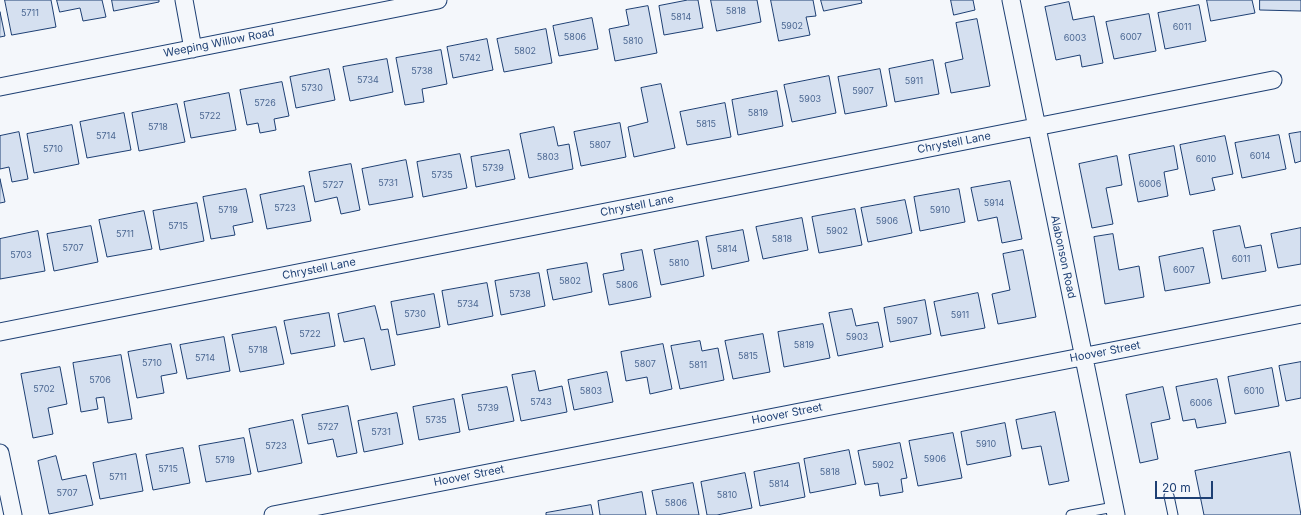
<!DOCTYPE html>
<style>
body{margin:0}
#map{position:relative;width:1301px;height:515px;overflow:hidden;background:#f4f7fb;font-family:Inter,sans-serif}
canvas{display:block}
.scale{position:absolute;left:1155px;top:481px;width:58px;height:18px;box-sizing:border-box;border:2px solid #1d3f73;border-top:0;padding-left:5px;font-size:12px;line-height:14px;white-space:nowrap;color:#1d3f73;-webkit-text-stroke:3px #f4f7fb;paint-order:stroke}
</style>
<div id="map">
<canvas width="1301" height="515"></canvas>
<div class="scale">20 m</div>
</div>
<script>
const ctx = document.querySelector('canvas').getContext('2d');
ctx.lineJoin = 'round';
function fill(path, color) {
  ctx.fillStyle = color;
  ctx.fill(path, 'evenodd');
}
function strokePath(path, color, width, dash) {
  ctx.strokeStyle = color;
  ctx.lineWidth = width;
  ctx.lineCap = dash ? 'butt' : 'round';
  ctx.setLineDash(dash || []);
  ctx.stroke(path);
}
function label(font, color, halo, rows, align = 'center') {
  ctx.font = font + ' Inter,sans-serif';
  ctx.lineWidth = 3;
  ctx.setLineDash([]);
  ctx.textBaseline = 'middle';
  ctx.strokeStyle = halo;
  ctx.fillStyle = color;
  for (const [text, x, y, turn = 0] of rows) {
    ctx.save();
    ctx.translate(x, y);
    ctx.rotate((+turn || 0) * Math.PI / 180);
    ctx.textAlign = isNaN(turn) ? turn : align;
    if (halo) ctx.strokeText(text, 0, 0);
    ctx.fillText(text, 0, 0);
    ctx.restore();
  }
}
const building = new Path2D(`
 M5 0H51L56 27 12 35Z
 M57 0H102L106 17 83 21 80 8 60 12Z
 M112 0H159V2L114 11Z
 M688 0H698L703 28 664 35 659 6Z
 M711 0H757L761 22 717 31Z
 M771 0H813L816 16 806 17 810 35 779 41Z
 M821 0H861L862 3 824 11Z
 M951 0H973L975 10 954 15Z
 M1207 0H1252L1255 13 1211 21Z
 M1260 0H1301V11L1260 10Z
 M1069 2 1073 20 1094 16 1103 63 1082 67 1080 55 1056 60 1045 7Z
 M1199 5 1206 41 1165 49 1158 13Z
 M648 6 657 53 615 61 609 29 629 25 626 10Z
 M0 12 5 36 0 37Z
 M1149 14 1156 51 1114 59 1106 22Z
 M592 18 598 49 559 56 553 26Z
 M977 19 990 86 951 93 945 63 963 59 956 23Z
 M546 29 552 63 504 72 497 39Z
 M487 39 493 70 453 78 447 47Z
 M441 50 447 84 422 89 424 102 405 105 396 58Z
 M387 59 393 92 350 101 343 67Z
 M933 60 939 94 895 102 889 69Z
 M329 69 335 100 296 108 290 77Z
 M880 69 887 106 845 114 838 77Z
 M829 76 836 113 792 122 784 85Z
 M282 82 289 116 274 119 276 130 260 133 258 123 247 125 240 90Z
 M661 84 675 148 634 157 628 127 648 122 641 88Z
 M777 91 783 126 738 135 732 100Z
 M229 93 236 130 191 138 184 102Z
 M725 103 731 137 687 145 680 112Z
 M177 104 185 142 139 151 132 113Z
 M124 113 131 150 87 158 80 122Z
 M620 123 626 157 581 166 574 132Z
 M72 125 79 164 34 173 27 134Z
 M554 127 558 146 569 144 573 169 529 178 520 134Z
 M19 132 28 179 12 182 9 167 0 169V136Z
 M1301 132V161L1295 163 1289 134Z
 M1279 135 1286 169 1242 178 1235 143Z
 M1225 136 1233 174 1212 178 1215 190 1190 195 1180 145Z
 M1174 146 1178 169 1164 172 1168 196 1138 202 1129 155Z
 M509 150 515 179 476 187 471 157Z
 M460 154 467 188 423 197 417 162Z
 M1117 156 1122 185 1106 188 1113 224 1092 228 1079 164Z
 M406 160 413 197 369 205 362 169Z
 M351 164 360 210 341 214 337 197 315 202 309 172Z
 M0 179 5 202 0 203Z
 M1010 181 1022 239 1002 243 997 217 978 221 971 188Z
 M304 186 311 221 267 229 260 195Z
 M246 189 253 222 233 226 235 235 211 239 203 197Z
 M959 189 965 222 920 231 914 197Z
 M905 200 912 233 868 242 861 208Z
 M197 203 204 241 160 250 153 211Z
 M855 209 862 245 819 253 812 217Z
 M144 211 152 249 107 257 99 220Z
 M802 218 808 250 763 259 756 227Z
 M91 226 98 262 54 271 47 234Z
 M1240 226 1245 248 1261 245 1266 271 1222 279 1213 231Z
 M1301 228V264L1278 268 1271 234Z
 M743 230 749 261 712 269 706 237Z
 M38 231 45 271 0 279V239Z
 M1113 234 1119 270 1139 266 1144 297 1105 304 1094 237Z
 M698 241 704 276 661 285 654 250Z
 M1203 248 1210 283 1165 291 1159 257Z
 M642 250 651 297 609 305 603 274 624 270 621 254Z
 M1023 250 1036 317 998 324 992 294 1010 290 1003 254Z
 M587 263 592 292 553 300 547 270Z
 M539 273 545 306 501 315 495 281Z
 M487 283 493 316 448 325 442 291Z
 M978 293 985 328 941 336 934 302Z
 M434 294 440 327 397 335 391 302Z
 M925 300 931 334 890 342 884 308Z
 M375 306 381 330 388 329 395 365 371 370 364 338 344 342 338 314Z
 M852 309 856 326 878 322 883 347 838 356 829 313Z
 M329 313 335 346 291 354 284 321Z
 M823 324 830 358 784 367 778 332Z
 M276 327 284 364 240 372 232 335Z
 M763 334 770 372 733 379 725 341Z
 M224 337 230 371 187 379 180 345Z
 M700 341 702 351 718 348 724 380 680 389 671 346Z
 M171 344 177 373 161 376 164 393 137 398 128 352Z
 M663 344 672 389 650 394 647 377 626 381 621 352Z
 M121 355 132 419 108 423 104 397 96 398 98 409 81 412 73 363Z
 M1301 362V398L1286 401 1279 366Z
 M60 367 67 404 48 408 53 434 33 438 21 374Z
 M1272 368 1279 406 1235 414 1228 377Z
 M535 371 539 391 562 386 567 412 521 421 512 375Z
 M607 372 613 402 574 410 568 380Z
 M1217 379 1226 423 1197 428 1195 419 1183 421 1176 387Z
 M507 387 514 421 469 430 462 395Z
 M1163 387 1170 419 1151 423 1158 459 1140 463 1126 395Z
 M454 399 460 432 419 440 413 407Z
 M348 406 357 453 337 457 333 439 308 444 302 415Z
 M1055 412 1069 481 1049 485 1041 446 1022 449 1016 420Z
 M397 413 403 444 364 452 358 421Z
 M293 420 302 463 258 472 249 429Z
 M1005 423 1011 456 967 465 961 432Z
 M953 433 962 478 918 486 909 441Z
 M244 438 251 474 206 482 199 446Z
 M900 443 907 478 901 479 903 492 880 496 878 483 865 485 858 451Z
 M183 448 190 483 153 490 146 455Z
 M849 450 856 484 810 493 804 459Z
 M1290 452 1301 515H1204L1195 471Z
 M136 454 143 491 100 499 93 463Z
 M56 456 62 480 86 475 93 505 49 514 38 461Z
 M799 463 805 497 760 506 754 472Z
 M745 473 752 508 717 515H707L701 482Z
 M693 483 699 515H657L652 491Z
 M642 492 646 515H600L598 501Z
 M591 505 593 515H546V513Z`);
fill(building, '#d5e0f0');
strokePath(building, '#1d3f73', 1);
const service = new Path2D(`
 M1169 496 1173 515
 M1071 515 1114 507`);
const minor = new Path2D(`
 M184 0 193 49
 M1011 0 1116 515
 M0 87 438 0
 M0 332 1273 80
 M0 453 13 515
 M273 515 1301 314`);
strokePath(service, '#1d3f73', 11);
strokePath(minor, '#1d3f73', 19);
strokePath(service, '#f4f7fb', 9);
strokePath(minor, '#f4f7fb', 17);
label('9px', '#4b6792', null, [
 ["5818",736,11],
 ["5711",30,13],
 ["5814",681,17],
 ["5902",792,26],
 ["6011",1182,27],
 ["5806",575,37],
 ["6007",1131,37],
 ["6003",1075,38],
 ["5810",633,41],
 ["5802",525,51],
 ["5742",470,58],
 ["5738",422,71],
 ["5734",368,80],
 ["5911",914,81],
 ["5730",312,88],
 ["5907",863,91],
 ["5903",810,99],
 ["5726",265,103],
 ["5819",758,113],
 ["5722",210,116],
 ["5815",706,124],
 ["5718",158,127],
 ["5714",106,136],
 ["5807",600,145],
 ["5710",53,149],
 ["6014",1260,156],
 ["5803",548,157],
 ["6010",1206,159],
 ["5739",493,168],
 ["5735",442,175],
 ["5731",388,183],
 ["6006",1150,184],
 ["5727",333,185],
 ["5914",994,203],
 ["5723",285,208],
 ["5719",228,210],
 ["5910",940,210],
 ["5906",887,221],
 ["5715",178,226],
 ["5902",837,231],
 ["5711",125,234],
 ["5818",782,239],
 ["5707",73,248],
 ["5814",727,249],
 ["5703",21,255],
 ["6011",1241,259],
 ["5810",679,263],
 ["6007",1184,270],
 ["5802",570,281],
 ["5806",627,285],
 ["5738",520,294],
 ["5734",468,304],
 ["5730",415,314],
 ["5911",960,315],
 ["5907",907,321],
 ["5722",310,334],
 ["5903",857,337],
 ["5819",804,345],
 ["5718",258,350],
 ["5815",748,356],
 ["5714",205,358],
 ["5710",152,363],
 ["5807",645,364],
 ["5811",698,365],
 ["5706",100,380],
 ["5702",44,389],
 ["5803",591,391],
 ["6010",1254,391],
 ["5743",541,402],
 ["6006",1201,403],
 ["5739",488,408],
 ["5735",436,420],
 ["5727",328,427],
 ["5731",381,432],
 ["5910",986,444],
 ["5723",276,446],
 ["5906",935,459],
 ["5719",225,460],
 ["5902",883,465],
 ["5715",168,469],
 ["5818",830,472],
 ["5711",118,477],
 ["5814",779,484],
 ["5707",67,493],
 ["5810",727,495],
 ["5806",676,503]
]);
label('11px', '#1d3f73', '#f4f7fb', [
 ["Weeping Willow Road",219,43,-11],
 ["Chrystell Lane",954,143,-11],
 ["Chrystell Lane",637,206,-11],
 ["Alabonson Road",1063,257,78],
 ["Chrystell Lane",319,269,-11],
 ["Hoover Street",1105,352,-11],
 ["Hoover Street",787,414,-11],
 ["Hoover Street",469,476,-11]
]);
</script>
